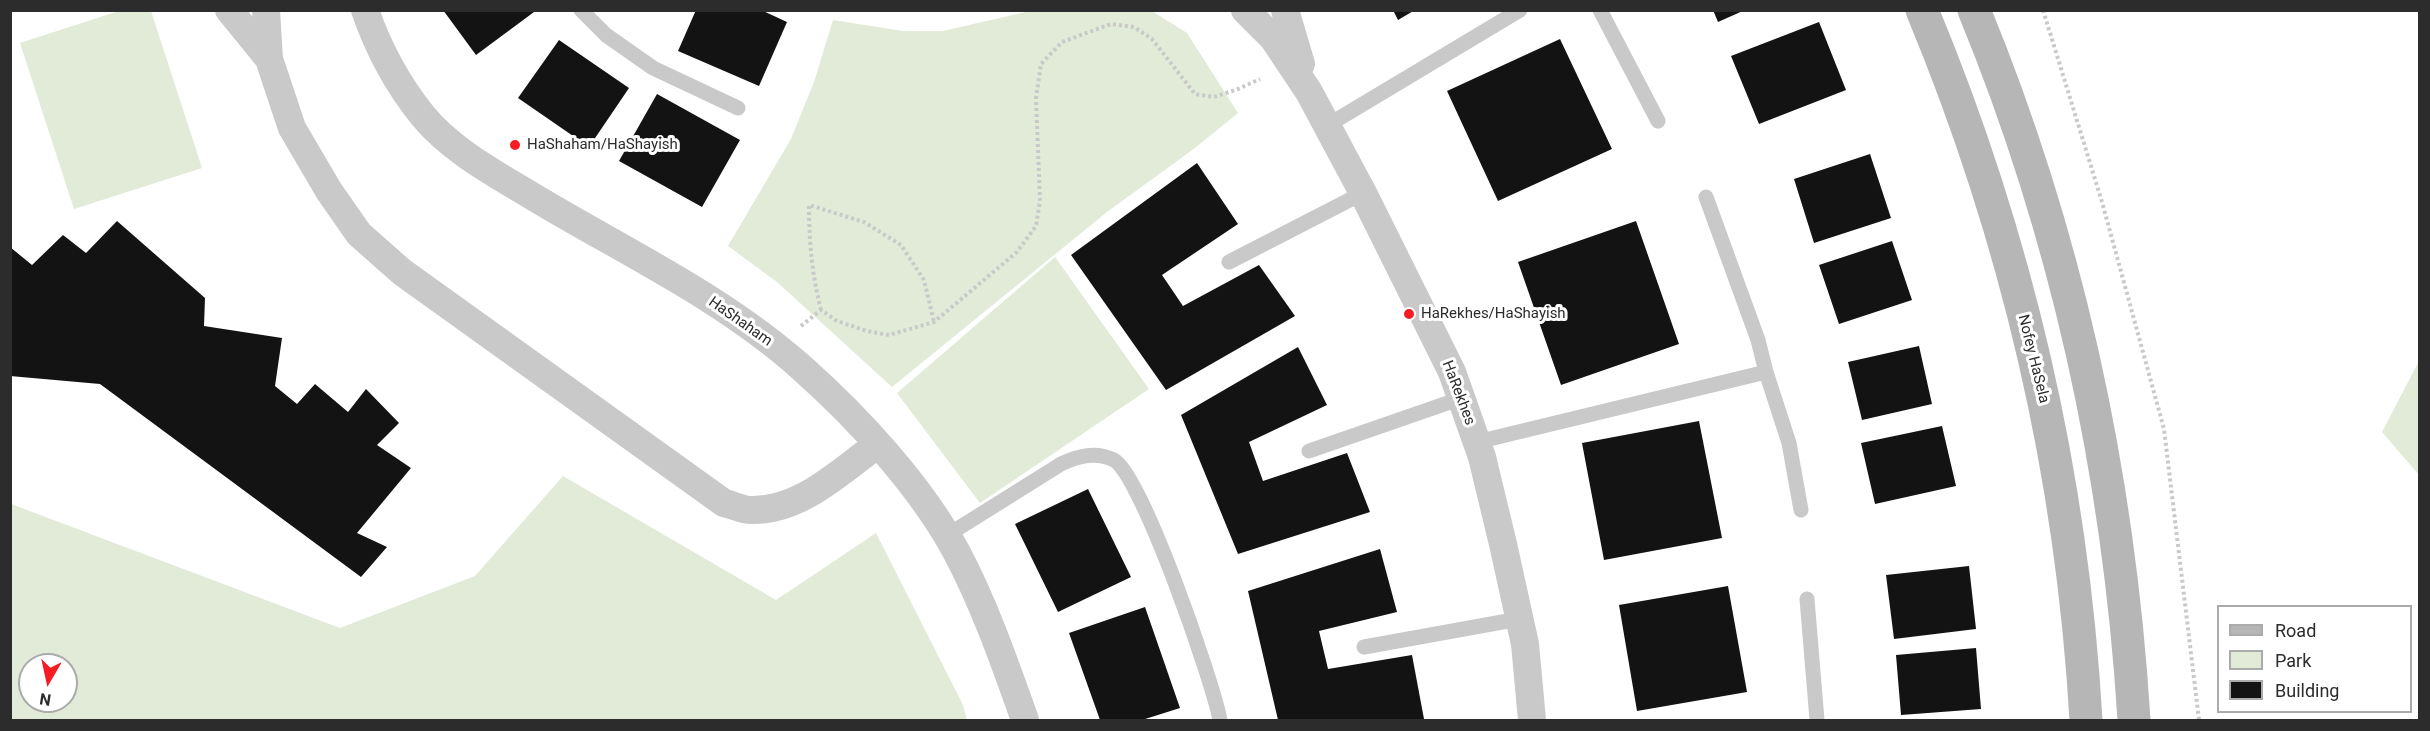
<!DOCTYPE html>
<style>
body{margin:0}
#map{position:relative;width:2430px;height:731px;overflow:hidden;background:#fff;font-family:Roboto,sans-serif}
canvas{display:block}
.frame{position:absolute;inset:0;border:12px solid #2c2c2c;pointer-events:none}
.legend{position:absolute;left:2217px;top:605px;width:195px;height:108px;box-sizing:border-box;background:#fff;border:2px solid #ababab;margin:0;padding:8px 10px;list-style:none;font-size:18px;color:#2c2c2c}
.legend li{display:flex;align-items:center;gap:12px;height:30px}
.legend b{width:30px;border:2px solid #ababab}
.north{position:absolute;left:18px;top:653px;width:60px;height:60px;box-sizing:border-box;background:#fff;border:2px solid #ababab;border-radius:50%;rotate:189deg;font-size:16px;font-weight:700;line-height:24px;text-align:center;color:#2c2c2c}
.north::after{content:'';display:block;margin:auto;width:21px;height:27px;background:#f51c24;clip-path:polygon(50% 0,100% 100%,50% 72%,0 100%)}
</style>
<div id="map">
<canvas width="2430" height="731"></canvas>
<div class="frame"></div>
<ul class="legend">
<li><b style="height:8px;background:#b6b6b6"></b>Road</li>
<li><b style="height:16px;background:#e1ebd7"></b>Park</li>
<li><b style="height:16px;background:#131313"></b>Building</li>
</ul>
<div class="north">N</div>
</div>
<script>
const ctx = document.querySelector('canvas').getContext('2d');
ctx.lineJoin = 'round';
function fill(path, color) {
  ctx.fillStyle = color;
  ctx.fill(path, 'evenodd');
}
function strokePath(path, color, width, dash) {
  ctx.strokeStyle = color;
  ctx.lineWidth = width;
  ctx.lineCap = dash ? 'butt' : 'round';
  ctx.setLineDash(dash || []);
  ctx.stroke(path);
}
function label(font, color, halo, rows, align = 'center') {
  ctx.font = font + ' Roboto,sans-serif';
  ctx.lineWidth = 6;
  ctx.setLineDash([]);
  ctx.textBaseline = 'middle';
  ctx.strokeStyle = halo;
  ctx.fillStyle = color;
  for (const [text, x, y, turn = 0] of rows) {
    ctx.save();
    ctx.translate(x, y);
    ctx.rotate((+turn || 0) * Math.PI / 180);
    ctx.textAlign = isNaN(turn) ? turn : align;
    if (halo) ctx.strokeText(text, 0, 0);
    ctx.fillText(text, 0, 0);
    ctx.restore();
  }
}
fill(new Path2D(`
 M122 10 151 11 202 168 74 209 20 43Z
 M1030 11H1152L1187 33 1238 113 1195 148 1107 212 892 387 777 282 728 246 791 139 814 82 833 20 903 31H943Z
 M1055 257 1149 389 980 503 897 393Z
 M2419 361V475L2382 432Z
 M563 476 776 600 876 533 963 705 967 720H12L11 504 340 628 475 576ZM30 665H66V701H30Z`), '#e1ebd7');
fill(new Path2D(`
 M443 10H533L534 12 476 55Z
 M696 10H761L787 22 759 86 678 51Z
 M1393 10H1415L1398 20Z
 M1713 10H1745L1718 22Z
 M1819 22 1846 90 1759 124 1731 56Z
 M1560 39 1612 149 1498 201 1447 91Z
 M559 40 629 88 589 147 518 98Z
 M657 94 740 140 702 207 619 161Z
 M1870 154 1891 218 1814 243 1794 179Z
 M1197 163 1238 224 1162 275 1183 306 1259 265 1295 316 1166 390 1071 255Z
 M117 221 205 298 204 326 282 338 275 386 297 404 315 384 348 412 366 389 399 423 377 445 411 468 357 533 387 547 361 577 100 384 10 376V247L32 265 63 235 86 253Z
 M1636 221 1679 344 1561 385 1518 262Z
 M1892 241 1912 300 1839 324 1819 265Z
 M1919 346 1932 404 1862 420 1848 362Z
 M1298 347 1327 405 1249 442 1263 481 1347 453 1370 512 1238 554 1181 415Z
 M1699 421 1722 538 1604 560 1582 443Z
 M1942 426 1956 486 1875 504 1861 443Z
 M1088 489 1131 577 1058 612 1015 524Z
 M1380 549 1397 612 1319 631 1328 669 1412 655 1424 719 1278 720 1248 591Z
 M1969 566 1976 629 1894 639 1886 575Z
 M1728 586 1747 692 1637 711 1619 605Z
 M1145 607 1180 708 1142 720H1100L1069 633Z
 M1976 648 1981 709 1901 715 1896 655Z`), '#131313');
strokePath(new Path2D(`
 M2043 10 2102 202 2164 429 2199 720
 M821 310C812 275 809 241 809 205L864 222 901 245 924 280 934 322
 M801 326 821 310 837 321 867 331 889 335 934 322 1017 252 1036 226 1040 201 1036 98 1041 64 1062 42 1111 24 1134 27 1152 39 1195 94 1214 97 1238 89 1260 79`), '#c9c9c9', 4, [3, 3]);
strokePath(new Path2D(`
 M581 10 606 35 653 68 738 108
 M1600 10 1658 121
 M1328 125 1520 10
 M1706 197 1758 340 1766 372 1789 443 1801 510
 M1229 262 1363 193
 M1477 442 1766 372
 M1309 451 1462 398
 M946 536 1061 464C1078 456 1096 451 1114 460 1142 476 1213 682 1220 720
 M1807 599 1817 720
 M1364 647 1519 619`), '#c9c9c9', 15);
strokePath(new Path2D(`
 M229 10 269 59 266 10
 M365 10C378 48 398 85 423 116 451 150 494 173 532 196 623 251 723 297 803 369 859 419 921 486 957 553 985 606 1005 664 1025 720
 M1245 10 1273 38 1309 92 1363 193 1452 372 1482 457 1503 544 1525 644 1532 720
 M1285 10 1301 64
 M269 59 292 128 329 191 359 234 402 272 724 503C733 505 743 510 751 510 801 511 839 472 877 445`), '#c9c9c9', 28);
strokePath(new Path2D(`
 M1922 10C2016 236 2072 476 2086 720
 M1974 10C2067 236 2119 477 2134 720`), '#b6b6b6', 33);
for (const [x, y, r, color] of [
 [515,145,6,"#f51c24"],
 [1409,314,6,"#f51c24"]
]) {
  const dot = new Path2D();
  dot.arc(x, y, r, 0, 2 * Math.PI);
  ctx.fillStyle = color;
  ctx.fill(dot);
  strokePath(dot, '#fff', 2);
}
label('15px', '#2c2c2c', '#fff', [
 ["HaShaham/HaShayish",527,145],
 ["HaRekhes/HaShayish",1421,314]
], 'left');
label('15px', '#2c2c2c', '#fff', [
 ["HaShaham",740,322,35],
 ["Nofey HaSela",2033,359,76],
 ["HaRekhes",1458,393,69]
]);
</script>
